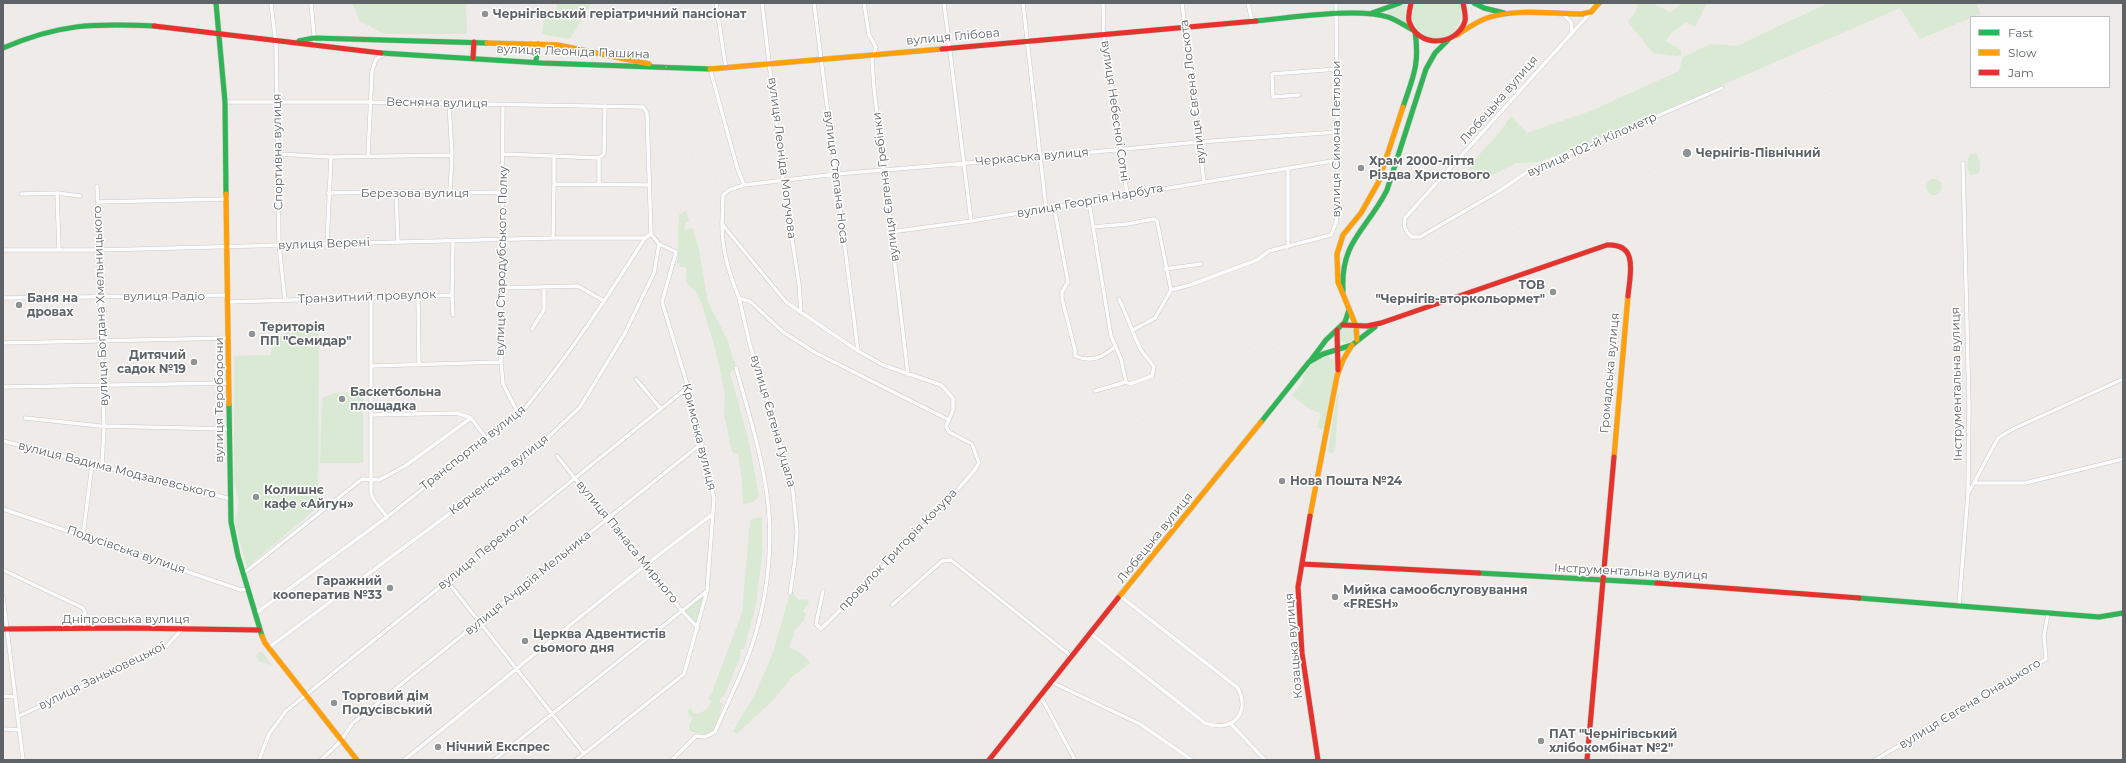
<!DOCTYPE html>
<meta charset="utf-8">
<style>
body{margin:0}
#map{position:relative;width:2126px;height:763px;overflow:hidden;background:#eeebe8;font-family:Montserrat,sans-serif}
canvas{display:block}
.frame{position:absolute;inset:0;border:4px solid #5e6367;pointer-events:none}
.legend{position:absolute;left:1970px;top:16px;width:140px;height:72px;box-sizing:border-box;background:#fff;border:1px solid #bfc1c2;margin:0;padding:5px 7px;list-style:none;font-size:12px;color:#5e6367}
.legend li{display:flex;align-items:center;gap:8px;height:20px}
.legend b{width:20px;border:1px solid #bfc1c2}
</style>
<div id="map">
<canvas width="2126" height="763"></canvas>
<div class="frame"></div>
<ul class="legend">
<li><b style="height:5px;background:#30b455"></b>Fast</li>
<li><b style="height:5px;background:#ff9f0a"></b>Slow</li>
<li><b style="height:5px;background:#e5322d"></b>Jam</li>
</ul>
</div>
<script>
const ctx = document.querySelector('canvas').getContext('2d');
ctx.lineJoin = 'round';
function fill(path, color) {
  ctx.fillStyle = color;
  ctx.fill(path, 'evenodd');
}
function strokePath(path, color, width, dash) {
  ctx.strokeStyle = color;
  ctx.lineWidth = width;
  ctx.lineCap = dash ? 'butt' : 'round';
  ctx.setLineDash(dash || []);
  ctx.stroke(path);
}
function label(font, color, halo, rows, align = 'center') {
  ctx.font = font + ' Montserrat,sans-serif';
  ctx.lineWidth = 3;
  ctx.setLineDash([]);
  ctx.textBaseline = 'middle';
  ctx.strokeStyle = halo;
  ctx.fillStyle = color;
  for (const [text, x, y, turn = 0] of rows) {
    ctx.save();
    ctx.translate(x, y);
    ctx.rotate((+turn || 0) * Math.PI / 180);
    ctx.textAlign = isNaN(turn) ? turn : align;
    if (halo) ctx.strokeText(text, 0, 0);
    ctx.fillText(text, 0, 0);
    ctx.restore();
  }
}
fill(new Path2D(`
 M352 3H466L467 34H384L360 21Z
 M557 3H592L570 39 542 34 544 18 556 12Z
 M1414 3H1460C1472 50 1401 50 1414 3Z
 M1638 3H1652L1670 12 1680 5 1678 3H1707L1695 27 1686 22 1670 34 1666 41 1681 50V55L1677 56 1653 53 1628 22 1636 11Z
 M1828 3H1977L1980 14 1920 39 1900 8 1609 134 1539 162 1516 163 1480 182 1468 167 1500 132 1511 116 1527 133 1593 110 1679 71 1683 57 1711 44 1737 46Z
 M1405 4 1406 24 1389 15 1388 11Z
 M1976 153 1980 161V171L1977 174 1970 175C1966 168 1967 161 1970 154Z
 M1926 187a8 8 0 1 1 16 0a8 8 0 1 1-16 0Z
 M686 211 689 221 685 223 684 230 692 228 698 245 708 302 728 341 732 356 735 362 734 369 730 373 749 442 759 497 753 502 743 504 742 480 738 454 732 452 724 414 725 394 717 356 702 304 695 291 686 282 687 270 685 267H680L679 263H677C680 248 677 231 679 215Z
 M1339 335a8 8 0 1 1 16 0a8 8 0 1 1-16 0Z
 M319 327 318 507 247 567 234 521 238 512V498L234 481V356L271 355 272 339 284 335 289 330Z
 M1327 356 1333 359 1336 367 1324 428 1321 430 1317 427 1321 414 1305 406 1292 395 1304 380 1302 378C1309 368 1314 358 1327 356Z
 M363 392V463H320L322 398 334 393Z
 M1339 394 1335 450 1333 453H1330L1328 451 1337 395Z
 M762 517V554L756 605 744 649H741L740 654 741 655 724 696 720 698V702L723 704C715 725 719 740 690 731L689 725 692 719 687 711 690 708 694 713 699 714 708 708 711 701 708 699 711 695 742 613 750 521 754 518Z
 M794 592V595L799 600 807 599 809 603 803 611 806 614 804 620 793 632 794 634 789 647 801 653 810 663 793 676 773 700 737 734 733 731 755 694 773 653 790 593Z
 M703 596 704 600 697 624 682 613Z
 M259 652H262L272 665 260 662 256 656Z`), '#d9e9d4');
const street = new Path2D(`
 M271 3 276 45 279 245 285 300
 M311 3 315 46
 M716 3 726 68
 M762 3 783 181 799 284 801 313
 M814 3 858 351
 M864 3 869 35 876 47 872 60 874 88 908 375
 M944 3 971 221
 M1023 3 1046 208
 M1103 3 1104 44 1110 71 1127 194
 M1182 3 1204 182
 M1248 3 1252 21
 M1591 12 1405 218C1403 226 1405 232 1412 237H1420L1499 191 1527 172 1722 88
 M1564 15 1571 22 1572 33
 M710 69 737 167 744 185
 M1299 95 1273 97 1272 74 1337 69
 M225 102H370L643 107 647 113 651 234
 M449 103 452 155 450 191
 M503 105 501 362 503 384 518 413
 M278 154 331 157 452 155
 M503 154 599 158V184
 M368 156 372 71 376 59 385 54
 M554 156V184L649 185
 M599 158 604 154 605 106
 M97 186 104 426 102 467
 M396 192 398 242
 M57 193 80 196
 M328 193 450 191 454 193 502 192
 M21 194 57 193 59 249
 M98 202 227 199
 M1089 202 1111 336 1121 359 1126 382 1095 391
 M1054 207 1068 282 1062 292V299L1075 350V356C1092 363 1103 357 1116 346
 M722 224C722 251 729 273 739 298L751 302 783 332 816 353 949 420
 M1093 227 1127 224 1154 219 1157 221 1171 290 1155 318 1133 330
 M891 232 971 221 1338 160
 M553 238 554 183
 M327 244 331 157
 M1288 247V168
 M3 250H99L553 238H645
 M1165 269 1201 264
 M501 288 578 286 604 301
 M1171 290 1190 285 1257 260 1269 251 1331 235 1336 223 1338 198 1336 3
 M452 295 453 315
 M418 296 419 365
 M3 298 229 295
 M371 298V494L374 500 387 517
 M739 298 750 345 792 483 797 531 795 560 790 593
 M1119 299C1127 315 1132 332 1140 348 1144 356 1150 360 1154 367L1152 376 1130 384 1126 382
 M229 302 452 295 453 241
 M532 329 544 310V287
 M3 343 229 338
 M371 366 501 362
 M636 379 661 409
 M3 387 228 383
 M371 415 457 413 471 418
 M25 418 100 426 229 429
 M471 418 486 438
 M3 441 231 499
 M557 456 681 610 698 628
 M1974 483H2025L2123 459
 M1969 492 1998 438 2013 429 2123 379
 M3 509 241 590 248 589
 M83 535 92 465
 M3 570 83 608 85 612 84 628
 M244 573 362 479 379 480 405 466 471 418
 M447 581 584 754
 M823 591 816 624 821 629 934 516 974 471 979 463 972 444 949 432 946 426 953 410V398L941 385 883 365 858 351 786 302 722 224 723 195 729 190 744 185 836 174 1040 157 1199 142 1337 132
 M3 597 23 760
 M892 605 942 561 951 560 1071 656
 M1959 605 1968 493 1969 406 1963 163
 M256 613 387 517 526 407C570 354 608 296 645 238L651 234 659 244 676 252 662 302 688 387 714 498 707 591 684 674 576 760
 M1090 633 1205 723C1232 733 1251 714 1238 688L1120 596
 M268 648 495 480 542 443 580 407 624 335 654 273 659 244
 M1051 682 1140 724 1192 760
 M1040 695 1075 760
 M3 696 15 697
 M17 717 166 647 182 629
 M354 722 702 443
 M1231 724 1265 760
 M3 729 19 730
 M259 760 269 734 286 711 688 387
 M321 760 341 741 352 724
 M404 760C507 678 607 592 713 514
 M494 760 707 591
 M672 760 696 736 705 737 715 732C730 696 749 662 758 625 769 584 773 537 767 495 761 452 748 410 736 368
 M1875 760 2046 659 2044 636 2048 613`);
const fast = new Path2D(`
 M216 3 225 102 226 194
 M1474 3 1484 8 1504 13
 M1372 13 1400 3
 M1256 21C1289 18 1359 7 1388 17 1397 20 1405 26 1413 30
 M299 41 314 38 487 43
 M3 48C59 24 93 23 154 26
 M381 53 542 63 710 69
 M536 61 538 44
 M1403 107C1413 77 1420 64 1415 32
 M1343 291C1340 241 1367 230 1387 190L1426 69 1435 53 1448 40
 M1311 360 1326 340 1345 322 1349 310
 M229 404 231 522 238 556 262 636
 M1261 422 1309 362 1323 354 1352 345 1375 327
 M1479 573 1657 583
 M1859 598 2099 617 2123 613`);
const slow = new Path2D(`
 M1457 35C1466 29 1476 22 1487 18 1517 8 1551 14 1582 14L1591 12 1599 3
 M487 43 558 45 649 64
 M710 69 942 49
 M226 194 229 404
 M1357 340 1356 326 1338 282 1337 254 1343 235 1361 213 1378 183 1403 107
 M1614 457 1628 296
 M1310 516 1337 376 1343 360 1352 345
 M1118 598 1261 422
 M262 636 265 643 357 760`);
const jam = new Path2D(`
 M1411 3C1410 8 1408 16 1409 21 1417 48 1457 47 1465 21 1466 16 1464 8 1463 3
 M154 26 381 53
 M942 49 1256 21
 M473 58 474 42
 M1343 325 1367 326 1381 323 1607 245C1639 243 1630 274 1628 296
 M1337 330 1338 370
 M1310 516 1298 587 1302 653 1318 760
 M1302 564 1479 573
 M1657 583 1859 598
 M3 629 128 628 259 630
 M989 760 1118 598
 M1587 760 1614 457`);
strokePath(street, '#cacaca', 4.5);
strokePath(fast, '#cacaca', 6);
strokePath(slow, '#cacaca', 6);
strokePath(jam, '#cacaca', 6);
strokePath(street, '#fcfcfc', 3.5);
strokePath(fast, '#30b455', 5);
strokePath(slow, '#ff9f0a', 5);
strokePath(jam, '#e5322d', 5);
strokePath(new Path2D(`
 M648 3C679 114 711 224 741 335 758 401 781 469 780 537 779 618 753 692 709 760
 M1934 3 1972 9 2008 3
 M1982 17 2019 3
 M1721 18 1754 3
 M1930 39 1971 22
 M706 142 715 178V228
 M992 447 1065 408 1083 402 1147 388
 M720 760 970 507 1044 450 1081 427 1146 393 1971 29
 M740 760 818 681 899 616 1024 504 1079 458 1115 436 1321 321`), '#e3e2e2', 1, [1, 5]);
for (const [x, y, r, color] of [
 [485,14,4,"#909394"],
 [1687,153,5,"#909394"],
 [1361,168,4,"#909394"],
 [1553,292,4,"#909394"],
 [19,305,4,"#909394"],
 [252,334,4,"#909394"],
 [194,362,4,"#909394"],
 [342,399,4,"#909394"],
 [1282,481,4,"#909394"],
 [256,497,4,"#909394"],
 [390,588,4,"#909394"],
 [1335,597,4,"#909394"],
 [525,641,4,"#909394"],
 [334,703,4,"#909394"],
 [1541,741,4,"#909394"],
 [438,747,4,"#909394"]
]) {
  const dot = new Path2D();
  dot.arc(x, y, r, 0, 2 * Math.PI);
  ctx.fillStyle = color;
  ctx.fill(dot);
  strokePath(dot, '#fff', 1.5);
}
label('bold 12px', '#5e6367', '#fff', [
 ["Чернігівський геріатричний пансіонат",493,14],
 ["Чернігів-Північний",1696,153],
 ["Храм 2000-ліття",1369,161],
 ["Різдва Христового",1369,175],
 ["ТОВ",1545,285,"right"],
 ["\"Чернігів-вторкольормет\"",1545,299,"right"],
 ["Баня на",27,298],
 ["дровах",27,312],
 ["Територія",260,327],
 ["ПП \"Семидар\"",260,341],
 ["Дитячий",186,355,"right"],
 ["садок №19",186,369,"right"],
 ["Баскетбольна",350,392],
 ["площадка",350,406],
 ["Нова Пошта №24",1290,481],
 ["Колишнє",264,490],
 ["кафе «Айгун»",264,504],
 ["Гаражний",382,581,"right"],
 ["кооператив №33",382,595,"right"],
 ["Мийка самообслуговування",1343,590],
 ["«FRESH»",1343,604],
 ["Церква Адвентистів",533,634],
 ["сьомого дня",533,648],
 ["Торговий дім",342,696],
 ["Подусівський",342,710],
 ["ПАТ \"Чернігівський",1549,734],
 ["хлібокомбінат №2\"",1549,748],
 ["Нічний Експрес",446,747]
], 'left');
label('12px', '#5e6367', '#fff', [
 ["вулиця Глібова",953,37,-5],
 ["вулиця Леоніда Пашина",573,52,2],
 ["вулиця Євгена Лоскота",1193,92,-97],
 ["Любецька вулиця",1499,100,-49],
 ["Весняна вулиця",437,103,1],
 ["вулиця Небесної Сотні",1115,111,82],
 ["вулиця Симона Петлюри",1336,139,-90],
 ["вулиця 102-й Кілометр",1592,145,-24],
 ["Спортивна вулиця",278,152,-91],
 ["Черкаська вулиця",1032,157,-5],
 ["вулиця Леоніда Могучова",782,158,83],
 ["вулиця Степана Носа",836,177,83],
 ["вулиця Євгена Гребінки",886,187,-97],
 ["Березова вулиця",415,193],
 ["вулиця Георгія Нарбута",1090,201,-10],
 ["вулиця Верені",324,244,-2],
 ["вулиця Стародубського Полку",502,261,-89],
 ["вулиця Радіо",164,296],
 ["Транзитний провулок",367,297,-2],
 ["вулиця Богдана Хмельницького",101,306,-92],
 ["Громадська вулиця",1610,373,-85],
 ["Інструментальна вулиця",1957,384,-91],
 ["вулиця Тероборони",219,400,-90],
 ["вулиця Євгена Гуцала",773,421,74],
 ["Кримська вулиця",699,437,76],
 ["Транспортна вулиця",473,448,-38],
 ["вулиця Вадима Модзалевського",117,470,14],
 ["Керченська вулиця",499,475,-38],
 ["Любецька вулиця",1155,538,-51],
 ["вулиця Панаса Мирного",627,542,51],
 ["Подусівська вулиця",126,550,19],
 ["провулок Григорія Кочура",898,550,-46],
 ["вулиця Перемоги",483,552,-39],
 ["Інструментальна вулиця",1631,572,3],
 ["вулиця Андрія Мельника",528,583,-39],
 ["Дніпровська вулиця",126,619],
 ["Козацька вулиця",1294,646,-95],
 ["вулиця Заньковецької",102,676,-26],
 ["вулиця Євгена Онацького",1970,704,-31]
]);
</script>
